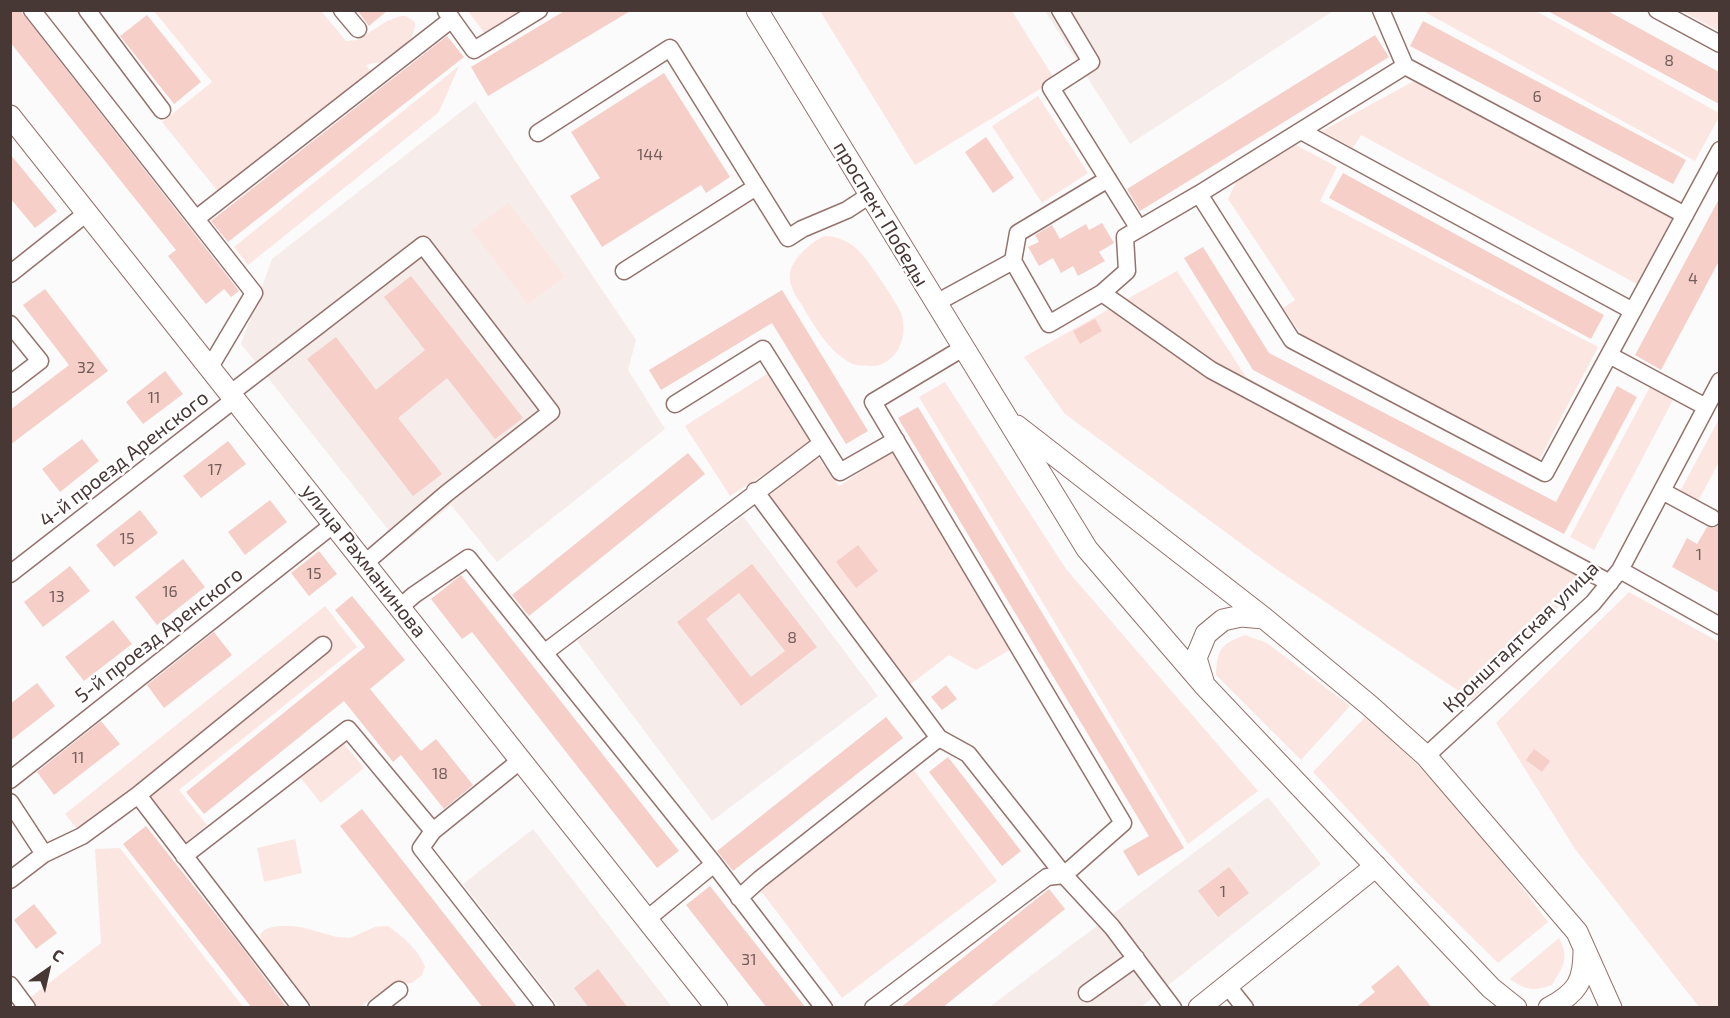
<!DOCTYPE html>
<meta charset="utf-8">
<style>
body{margin:0}
#map{position:relative;width:1730px;height:1018px;overflow:hidden;background:#fbfbfb;font-family:"Exo 2",sans-serif}
canvas{display:block}
.frame{position:absolute;inset:0;border:12px solid #473735;pointer-events:none}
.north{position:absolute;left:18px;top:940px;width:60px;height:60px;-webkit-text-stroke:4px #fff;paint-order:stroke;rotate:34deg;font-size:16px;font-weight:700;line-height:24px;text-align:center;color:#473735}
.north::after{content:'';display:block;margin:auto;width:21px;height:27px;background:#473735;clip-path:polygon(50% 0,100% 100%,50% 72%,0 100%)}
</style>
<div id="map">
<canvas width="1730" height="1018"></canvas>
<div class="frame"></div>
<div class="north">С</div>
</div>
<script>
const ctx = document.querySelector('canvas').getContext('2d');
ctx.lineJoin = 'round';
function fill(path, color) {
  ctx.fillStyle = color;
  ctx.fill(path, 'evenodd');
}
function strokePath(path, color, width, dash) {
  ctx.strokeStyle = color;
  ctx.lineWidth = width;
  ctx.lineCap = dash ? 'butt' : 'round';
  ctx.setLineDash(dash || []);
  ctx.stroke(path);
}
function label(font, color, halo, rows, align = 'center') {
  ctx.font = font + ' "Exo 2",sans-serif';
  ctx.lineWidth = 5;
  ctx.setLineDash([]);
  ctx.textBaseline = 'middle';
  ctx.strokeStyle = halo;
  ctx.fillStyle = color;
  for (const [text, x, y, turn = 0] of rows) {
    ctx.save();
    ctx.translate(x, y);
    ctx.rotate((+turn || 0) * Math.PI / 180);
    ctx.textAlign = isNaN(turn) ? turn : align;
    if (halo) ctx.strokeText(text, 0, 0);
    ctx.fillText(text, 0, 0);
    ctx.restore();
  }
}
fill(new Path2D(`
 M1045 11H1333L1130 144Z
 M475 101 636 340 628 370 665 429 497 562 451 505 402 545 394 537 241 344 272 259Z
 M743 516 878 696 712 821 577 641Z
 M1268 797 1321 864 1141 1007 988 1008Z
 M533 829 672 1007H559L463 884Z`), '#f6ecea');
fill(new Path2D(`
 M154 11H321L346 41 357 40 387 21 401 16H406L415 22C416 35 402 55 389 60 382 63 373 63 366 65L371 72 220 194 162 122 212 82Z
 M468 11H523L485 34Z
 M820 11H1012L1055 80 915 165Z
 M1423 11H1536L1719 113V117L1695 161Z
 M1682 11H1719V31Z
 M459 66 439 112 248 265 234 247Z
 M1416 80 1672 219 1637 284 1361 135 1353 148 1322 131Z
 M1038 96 1088 173 1042 203 992 126Z
 M1296 145 1337 167 1320 201 1598 347 1539 460 1301 334 1283 308 1295 300 1228 199 1237 180Z
 M508 203 565 276 528 304 472 230Z
 M824 236C837 236 851 242 860 252 868 260 897 303 901 313 905 323 904 338 899 348 893 359 882 367 870 366 866 365 860 366 856 365 833 358 813 325 802 305 797 298 791 289 790 280 787 262 810 243 824 236Z
 M1177 271 1246 377 1597 566 1472 700 1273 567 1065 414 1024 357Z
 M770 372 815 442 730 496 685 426Z
 M945 382 1066 569 1258 791 1188 844 919 397Z
 M1650 387 1673 400 1594 550 1570 537Z
 M1719 419V462L1696 505 1678 495Z
 M892 452 1011 649 976 670 949 655 907 687 765 492 817 456 839 486Z
 M1629 592 1719 642V1007H1699L1575 849 1496 723Z
 M325 606 357 647 179 790 207 825 186 842 141 786 81 834 65 814Z
 M1245 635 1267 643 1350 706 1301 760 1216 675C1217 649 1221 644 1245 635Z
 M1365 717C1436 776 1493 848 1548 922L1498 963 1410 876 1313 772Z
 M342 741 364 768 321 803 299 776Z
 M914 770 997 881 842 998 758 887Z
 M295 839 302 873 264 882 257 848Z
 M120 848 243 1007 33 1008 27 1000 101 943 95 849Z
 M290 926 301 927 337 937 350 938 375 927 388 926C403 937 418 949 425 967L422 975 412 983 396 985 384 990 360 1007H314C304 999 299 988 290 978 279 964 264 954 260 935 266 925 279 926 290 926Z
 M1559 938C1570 958 1563 966 1552 985 1533 991 1527 991 1510 979Z`), '#fce6e2');
fill(new Path2D(`
 M10 10H20L239 291 231 297 224 289 206 304 201 298 168 256 176 250 10 42Z
 M357 10H388L369 26Z
 M566 10H632L488 96 471 67Z
 M1546 10H1606L1719 72V104Z
 M147 15 201 82 174 104 120 36Z
 M1423 21 1686 160 1673 184 1410 46Z
 M1375 35 1389 57 1140 211 1127 189Z
 M447 36 464 57 228 242 211 221Z
 M664 73 730 177 706 193 701 185 602 247 570 196 600 178 571 132Z
 M986 137 1014 178 993 193 965 152Z
 M10 154 57 211 35 228 10 198Z
 M1343 173 1604 315 1591 339 1329 198Z
 M1719 199V261L1661 370 1635 355Z
 M1102 223 1114 243 1099 252 1105 261 1078 276 1073 266 1061 273 1053 258 1039 266 1028 247 1039 242 1035 235 1052 225 1060 239 1086 224 1089 230Z
 M1203 247 1269 353 1556 502 1617 386 1637 397 1564 534 1253 370 1184 258Z
 M411 276 523 418 495 439 447 378 398 418 442 474 413 496 307 359 336 337 376 390 425 350 384 297Z
 M45 289 108 371 10 445V410L69 365 23 305Z
 M782 290 868 431 846 444 772 323 661 390 649 370Z
 M1095 319 1102 331 1080 344 1073 331Z
 M165 371 183 394 143 424 126 402Z
 M918 407 1184 848 1138 876 1123 851 1149 836 898 418Z
 M82 439 99 461 60 492 42 469Z
 M228 441 246 464 201 498 183 476Z
 M688 453 705 474 529 616 512 595Z
 M270 500 287 522 245 555 228 532Z
 M140 510 158 533 114 567 96 545Z
 M1719 525V593L1672 567 1687 538 1697 544 1707 527 1713 528Z
 M858 545 878 571 856 588 836 562Z
 M319 551 337 574 309 596 291 573Z
 M183 559 205 587 157 625 135 597Z
 M752 564 817 647 741 706 677 622ZM739 593 785 651 751 677 706 619Z
 M70 566 90 591 43 627 24 602Z
 M461 575 679 851 657 868 472 632 462 639 431 599Z
 M352 596 405 660 370 689 421 751 436 739 473 785 444 809 401 755 393 762 344 701 204 814 186 792 365 647 335 610Z
 M113 620 132 644 84 681 65 657Z
 M214 632 232 655 164 708 147 685Z
 M37 683 55 706 10 741V704Z
 M946 685 957 699 942 710 931 697Z
 M886 717 903 738 733 871 717 851Z
 M101 721 120 744 54 795 37 772Z
 M1534 749 1550 761 1542 772 1526 760Z
 M948 757 1021 851 1002 866 929 772Z
 M362 809 518 1008H483L340 826Z
 M146 826 244 950 287 1008H252L123 844Z
 M1229 867 1249 893 1218 917 1198 891Z
 M710 886 806 1008H767L686 905Z
 M1049 889 1065 909 942 1008H900Z
 M34 904 57 933 36 949 14 920Z
 M1398 965 1432 1008H1355L1375 992 1371 987Z
 M598 969 628 1008H589L574 988Z`), '#f6cfc9');
const minor = new Path2D(`
 M32 10 254 293 210 367
 M87 10 162 110
 M342 10 358 29
 M1060 10 1091 62 1051 88 1139 229
 M1381 10 1405 66
 M1657 10 1720 44
 M446 11 474 50 539 10
 M1301 131 1633 311
 M538 133 670 48 788 238 802 229 847 210 870 195
 M1199 194 1292 340 1545 473 1609 355 1706 407
 M197 218 452 19
 M1013 261 1018 233 1108 179
 M624 271 756 187
 M10 274 88 212
 M1102 293 1211 370 1610 583
 M936 303 1013 261 1049 324 1102 293 1127 271 1125 237 1199 194 1405 66 1685 215
 M10 324 40 361 10 384
 M1609 355 1720 150
 M231 393 423 245 551 412 447 493 365 563
 M675 404 763 349 840 472 896 440
 M755 491 939 738
 M1662 491 1712 518
 M1620 570 1720 626
 M10 574 235 399
 M400 607 414 595 468 558 714 864 647 919
 M544 653 822 443
 M1426 756 1593 603 1620 570 1720 381
 M10 780 334 524
 M138 795 301 1008
 M10 802 44 854 10 880
 M433 831 421 848 546 1008
 M44 854 82 836 138 795 323 645
 M184 856 348 729 433 831 521 760
 M714 864 824 1008
 M739 898 760 879 939 738 968 754 1064 875 1112 927 1173 1008
 M1226 984 1245 1008
 M10 985 27 1008
 M1087 993 1136 958
 M376 1008 399 990
 M873 1008 1047 877 1064 875 1123 823 873 402 963 348`);
const major = new Path2D(`
 M757 10 1087 549 1204 685 1491 988 1516 1008
 M10 116 717 1008
 M1017 426 1264 618 1369 705 1426 756 1577 932 1611 1008
 M1203 681 1196 658 1206 634 1223 620 1241 616 1264 618
 M1199 1008 1376 866
 M1549 1008C1577 993 1584 982 1584 951`);
strokePath(minor, '#95736d', 19);
strokePath(major, '#95736d', 23);
strokePath(minor, '#fff', 16);
strokePath(major, '#fff', 21);
label('16px', '#735d5a', null, [
 ["8",1669,61],
 ["6",1537,97],
 ["144",650,155],
 ["4",1693,279],
 ["32",86,368],
 ["11",154,398],
 ["17",215,470],
 ["15",127,539],
 ["1",1699,555],
 ["15",314,574],
 ["16",170,592],
 ["13",57,597],
 ["8",792,638],
 ["11",78,758],
 ["18",440,774],
 ["1",1223,892],
 ["31",749,960]
]);
label('20px', '#473735', '#fff', [
 ["проспект Победы",881,214,59],
 ["4-й проезд Аренского",124,459,-38],
 ["улица Рахманинова",364,561,52],
 ["5-й проезд Аренского",159,635,-38],
 ["Кронштадтская улица",1521,637,-44]
]);
</script>
